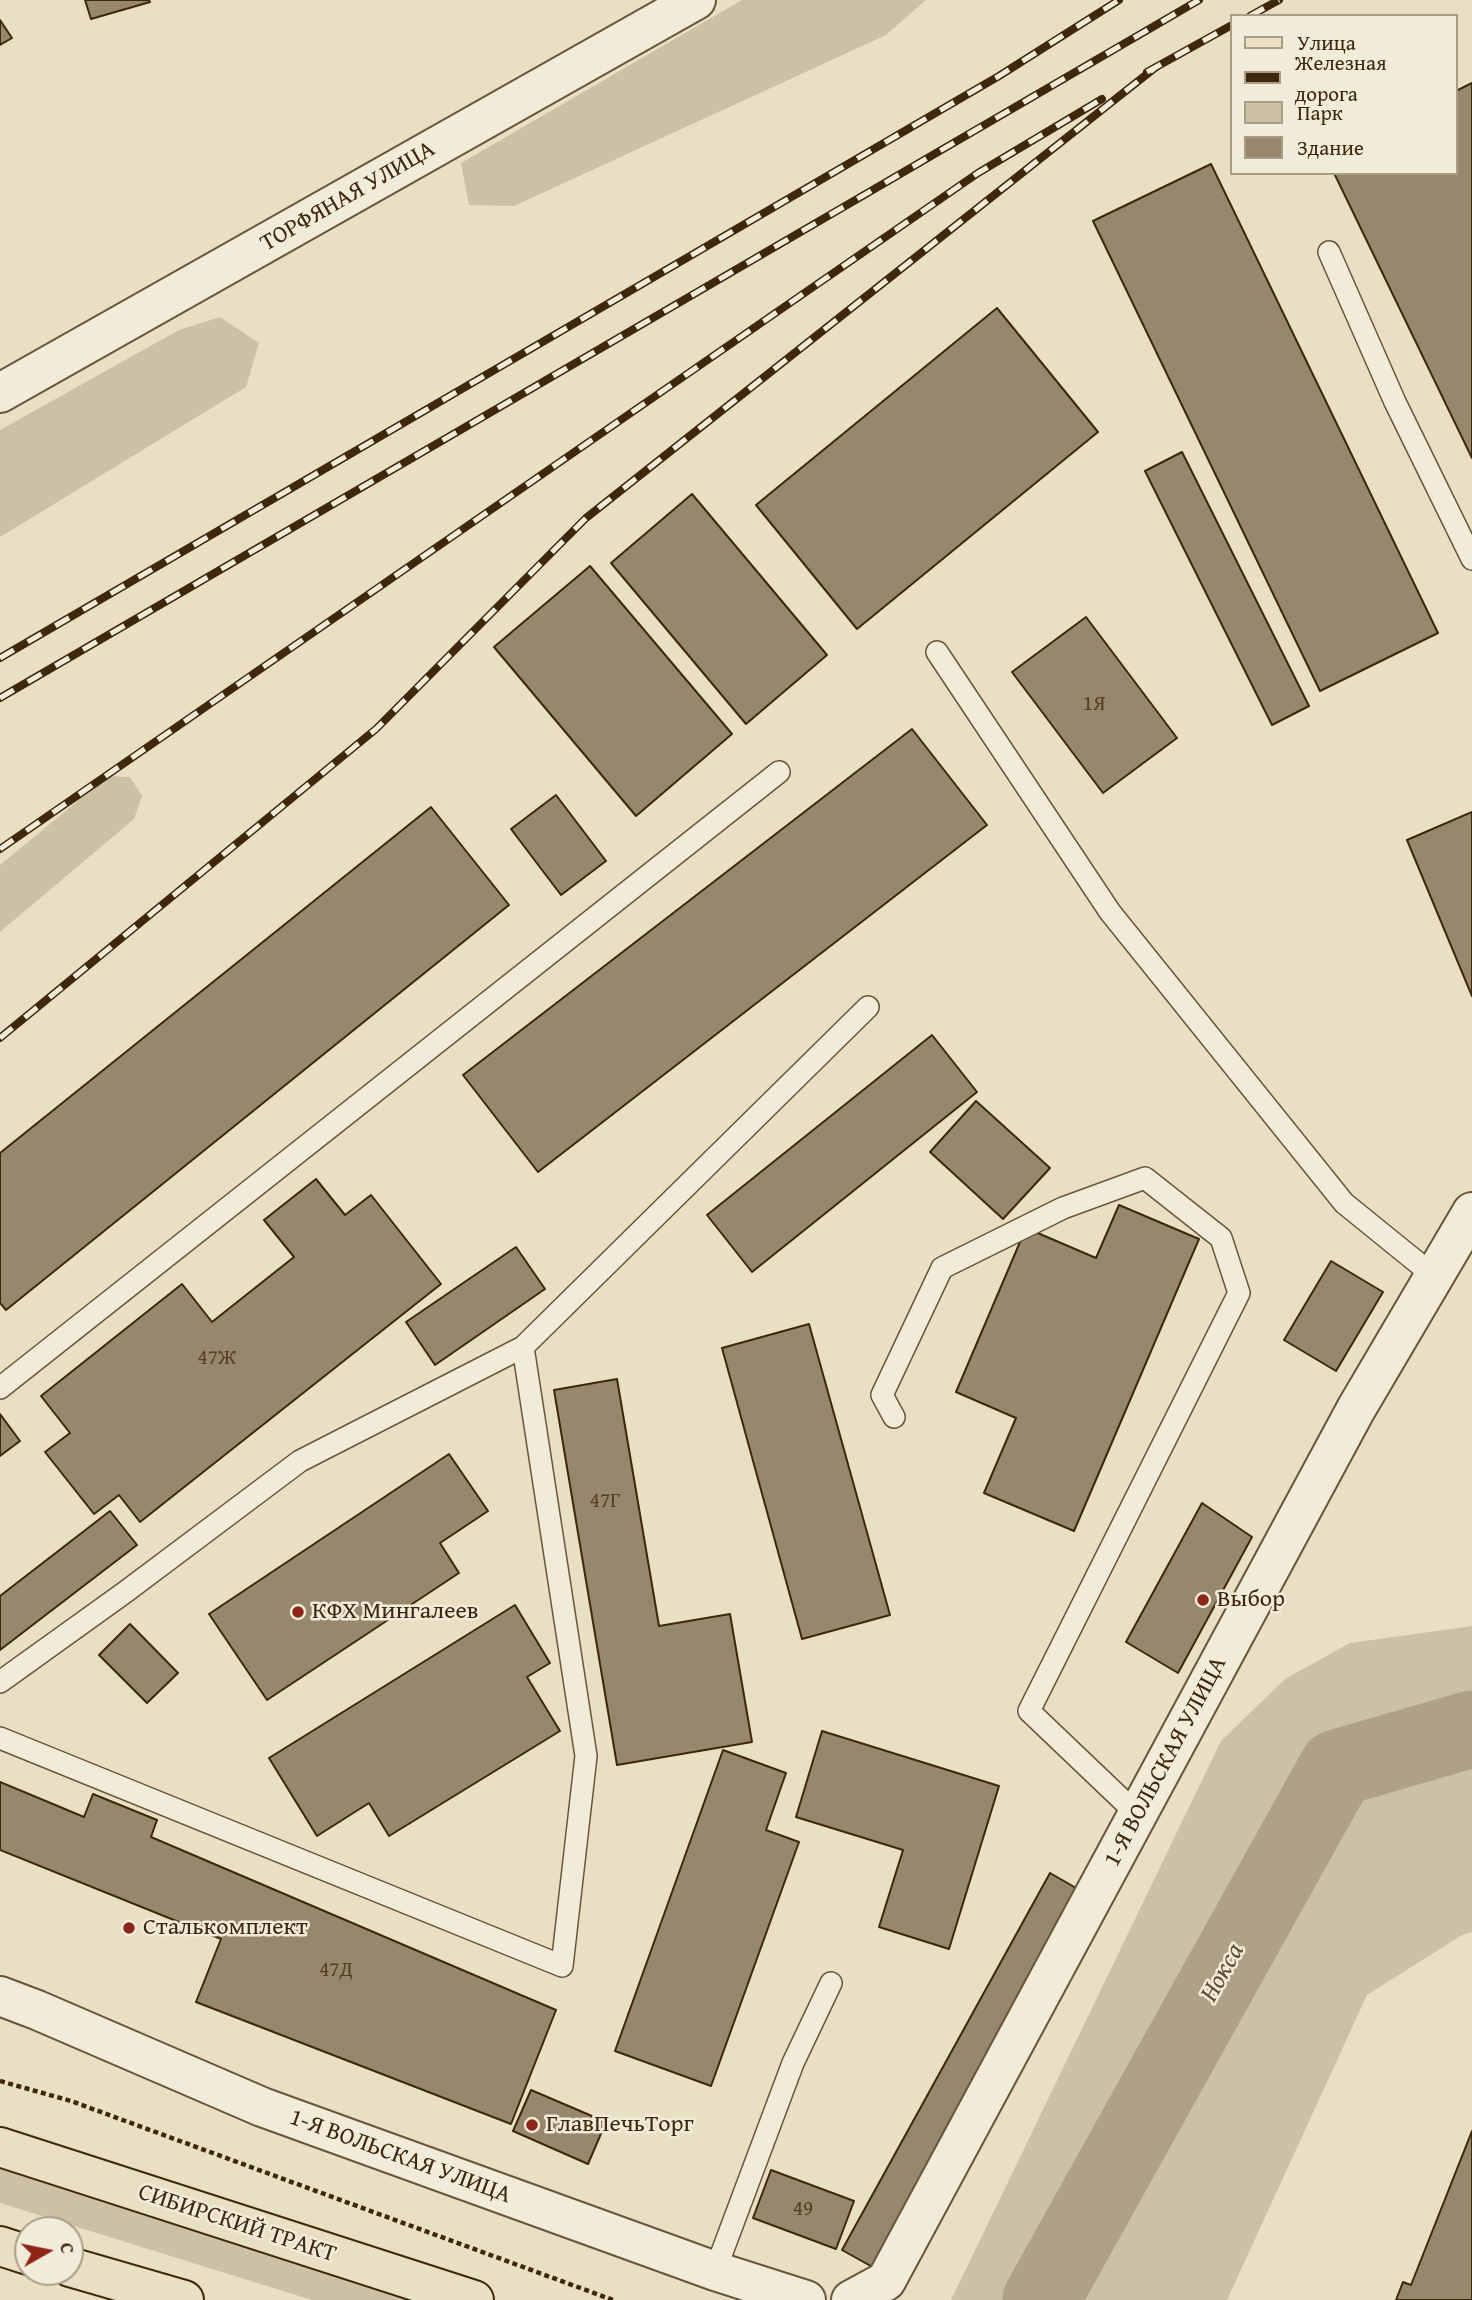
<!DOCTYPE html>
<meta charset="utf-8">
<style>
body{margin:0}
#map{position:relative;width:1472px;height:2300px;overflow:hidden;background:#e9e0c4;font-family:"Gentium Book Plus",serif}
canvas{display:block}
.legend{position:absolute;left:1230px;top:14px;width:228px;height:161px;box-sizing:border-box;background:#f1ebd9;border:2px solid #aa9d87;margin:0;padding:9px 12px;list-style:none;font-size:21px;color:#3f270c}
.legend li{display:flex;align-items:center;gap:14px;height:35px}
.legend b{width:35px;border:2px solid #aa9d87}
.north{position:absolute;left:14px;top:2216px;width:70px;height:70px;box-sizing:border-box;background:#f1ebd9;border:2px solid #aa9d87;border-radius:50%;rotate:81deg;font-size:19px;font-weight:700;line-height:28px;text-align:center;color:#3f270c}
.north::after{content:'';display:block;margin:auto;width:24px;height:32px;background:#8f2418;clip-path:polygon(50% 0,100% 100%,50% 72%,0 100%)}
</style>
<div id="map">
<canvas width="1472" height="2300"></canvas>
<ul class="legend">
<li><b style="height:9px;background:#e9e0c4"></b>Улица</li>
<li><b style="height:9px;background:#3f270c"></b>Железная дорога</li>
<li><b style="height:19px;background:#ccc1a5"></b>Парк</li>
<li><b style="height:19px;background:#97876c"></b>Здание</li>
</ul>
<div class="north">С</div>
</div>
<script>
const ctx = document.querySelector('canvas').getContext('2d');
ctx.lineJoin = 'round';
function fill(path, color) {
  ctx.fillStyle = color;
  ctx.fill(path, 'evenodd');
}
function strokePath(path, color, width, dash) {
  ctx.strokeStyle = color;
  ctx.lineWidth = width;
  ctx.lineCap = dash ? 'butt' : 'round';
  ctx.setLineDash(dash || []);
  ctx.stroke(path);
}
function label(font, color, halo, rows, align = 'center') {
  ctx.font = font + ' "Gentium Book Plus",serif';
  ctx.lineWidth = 5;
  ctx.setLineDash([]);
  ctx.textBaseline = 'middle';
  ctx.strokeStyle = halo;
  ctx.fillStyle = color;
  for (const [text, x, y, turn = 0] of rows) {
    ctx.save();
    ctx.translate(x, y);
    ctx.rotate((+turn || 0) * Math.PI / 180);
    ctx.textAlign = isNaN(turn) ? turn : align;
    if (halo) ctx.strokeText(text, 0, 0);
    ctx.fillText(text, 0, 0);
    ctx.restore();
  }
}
fill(new Path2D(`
 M742 0H926L886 35 514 206 469 205 461 163Z
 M220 317 259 343 246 387 0 537V430L179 330Z
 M108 776 130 777 142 796 134 819 0 932V865Z
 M1472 1626V1932L1462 1935 1367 1995 1227 2300H951L1221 1741 1285 1679 1350 1643Z
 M0 2166 415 2300H312L0 2203Z`), '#ccc1a5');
strokePath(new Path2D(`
 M1041 2300 1337 1768 1472 1729`), '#afa185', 77);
const building = new Path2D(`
 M85 0H149L150 2 91 19Z
 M0 20 12 38 0 45Z
 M1472 83V458L1334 173H1456V91Z
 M1211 164 1438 633 1320 691 1093 221Z
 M997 308 1098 432 857 629 756 505Z
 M1182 452 1309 706 1272 725 1145 471Z
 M692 494 827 655 746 724 611 563Z
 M590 566 732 734 636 816 494 647Z
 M1086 617 1177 738 1103 793 1012 672Z
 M912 729 987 825 538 1172 463 1075Z
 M556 795 606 861 561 895 511 829Z
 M431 807 509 905 6 1310 0 1303V1153Z
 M1472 812V996L1407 840Z
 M932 1035 977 1092 752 1272 707 1215Z
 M976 1101 1050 1168 1003 1219 930 1152Z
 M316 1179 345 1215 371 1195 441 1284 140 1522 119 1495 94 1514 45 1452 70 1433 41 1396 182 1284 212 1322 294 1257 264 1220Z
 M1119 1205 1199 1239 1074 1531 984 1493 1016 1418 956 1392 1026 1228 1096 1258Z
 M516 1247 545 1289 435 1365 406 1322Z
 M1331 1261 1383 1292 1336 1371 1284 1340Z
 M809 1324 890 1615 802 1639 722 1348Z
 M617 1379 659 1626 730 1614 752 1742 617 1765 554 1390Z
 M0 1414 20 1441 0 1456Z
 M449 1454 488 1511 440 1543 459 1573 267 1700 209 1614Z
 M1202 1503 1252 1537 1178 1673 1126 1642Z
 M110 1511 137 1545 0 1650V1596Z
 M515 1605 550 1663 527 1677 560 1731 389 1836 369 1803 317 1836 269 1758Z
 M130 1624 178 1673 147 1703 99 1655Z
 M822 1731 999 1786 949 1949 879 1927 903 1850 796 1817Z
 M723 1750 786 1773 766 1830 799 1842 711 2086 615 2051Z
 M0 1782 84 1817 93 1794 157 1820 151 1837 556 2010 511 2124 196 2002 221 1939 0 1850Z
 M1050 1873 1083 1892 876 2269 842 2250Z
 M531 2090 606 2122 588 2164 513 2131Z
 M1472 2131V2300H1396L1403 2282 1411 2285Z
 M771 2170 854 2201 836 2249 753 2218Z`);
fill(building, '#97876c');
strokePath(building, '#3f270c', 2);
const service = new Path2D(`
 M1329 252 1395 402 1472 559
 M937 652 1110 912 1344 1203 1434 1276
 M0 1388 779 772
 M894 1417 882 1395 942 1268 1063 1208 1145 1178 1221 1238 1239 1293 1029 1711 1137 1814
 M0 1682 124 1593 300 1461 523 1347 868 1007
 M0 1738 562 1966 586 1756 523 1347
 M715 2271 793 2063 831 1983`);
const minor = new Path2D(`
 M0 1996 37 2010 262 2107 715 2271 806 2300
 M851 2300 886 2281 1356 1409 1472 1212`);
const tertiary = new Path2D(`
 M0 393 696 0`);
const primary = new Path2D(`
 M0 2147 474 2300
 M0 2246 28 2255
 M70 2267 184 2300`);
strokePath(service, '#6a553a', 24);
strokePath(minor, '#6a553a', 42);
strokePath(tertiary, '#6a553a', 42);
strokePath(primary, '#3f270c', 42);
strokePath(new Path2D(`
 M0 2081 71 2101 613 2300`), '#3f270c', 4.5, [5, 3.5]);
strokePath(service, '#f1ebd9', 21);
strokePath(minor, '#f1ebd9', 38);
strokePath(tertiary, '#f1ebd9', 38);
strokePath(primary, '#e9e0c4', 38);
const rail = new Path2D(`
 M1250 16 1279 0
 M1147 72 1232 25
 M0 658 999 76 1119 0
 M0 698 1199 0
 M0 849 978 173 1102 99
 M0 1038 376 729 586 518 1156 67`);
strokePath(rail, '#3f270c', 8);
strokePath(rail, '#f1ebd9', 5, [16]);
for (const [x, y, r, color] of [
 [1203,1600,7,"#8f2418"],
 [298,1612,7,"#8f2418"],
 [129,1928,7,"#8f2418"],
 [532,2125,7,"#8f2418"]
]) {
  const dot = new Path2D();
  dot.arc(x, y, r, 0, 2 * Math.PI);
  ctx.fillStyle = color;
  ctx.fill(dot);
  strokePath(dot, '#f1ebd9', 2.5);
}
label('21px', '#553f24', null, [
 ["1Я",1094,705],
 ["47Ж",217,1359],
 ["47Г",605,1502],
 ["47Д",336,1971],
 ["49",803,2210]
]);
label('24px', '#3f270c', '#f1ebd9', [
 ["ТОРФЯНАЯ УЛИЦА",348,197,-30],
 ["1-Я ВОЛЬСКАЯ УЛИЦА",1166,1762,-62],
 ["1-Я ВОЛЬСКАЯ УЛИЦА",400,2157,20],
 ["СИБИРСКИЙ ТРАКТ",237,2224,18]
]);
label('24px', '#3f270c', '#f1ebd9', [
 ["Выбор",1217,1600],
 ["КФХ Мингалеев",312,1612],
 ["Сталькомплект",143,1928],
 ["ГлавПечьТорг",546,2125]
], 'left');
label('italic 26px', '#614c30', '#f1ebd9', [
 ["Нокса",1223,1973,-61]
]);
</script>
